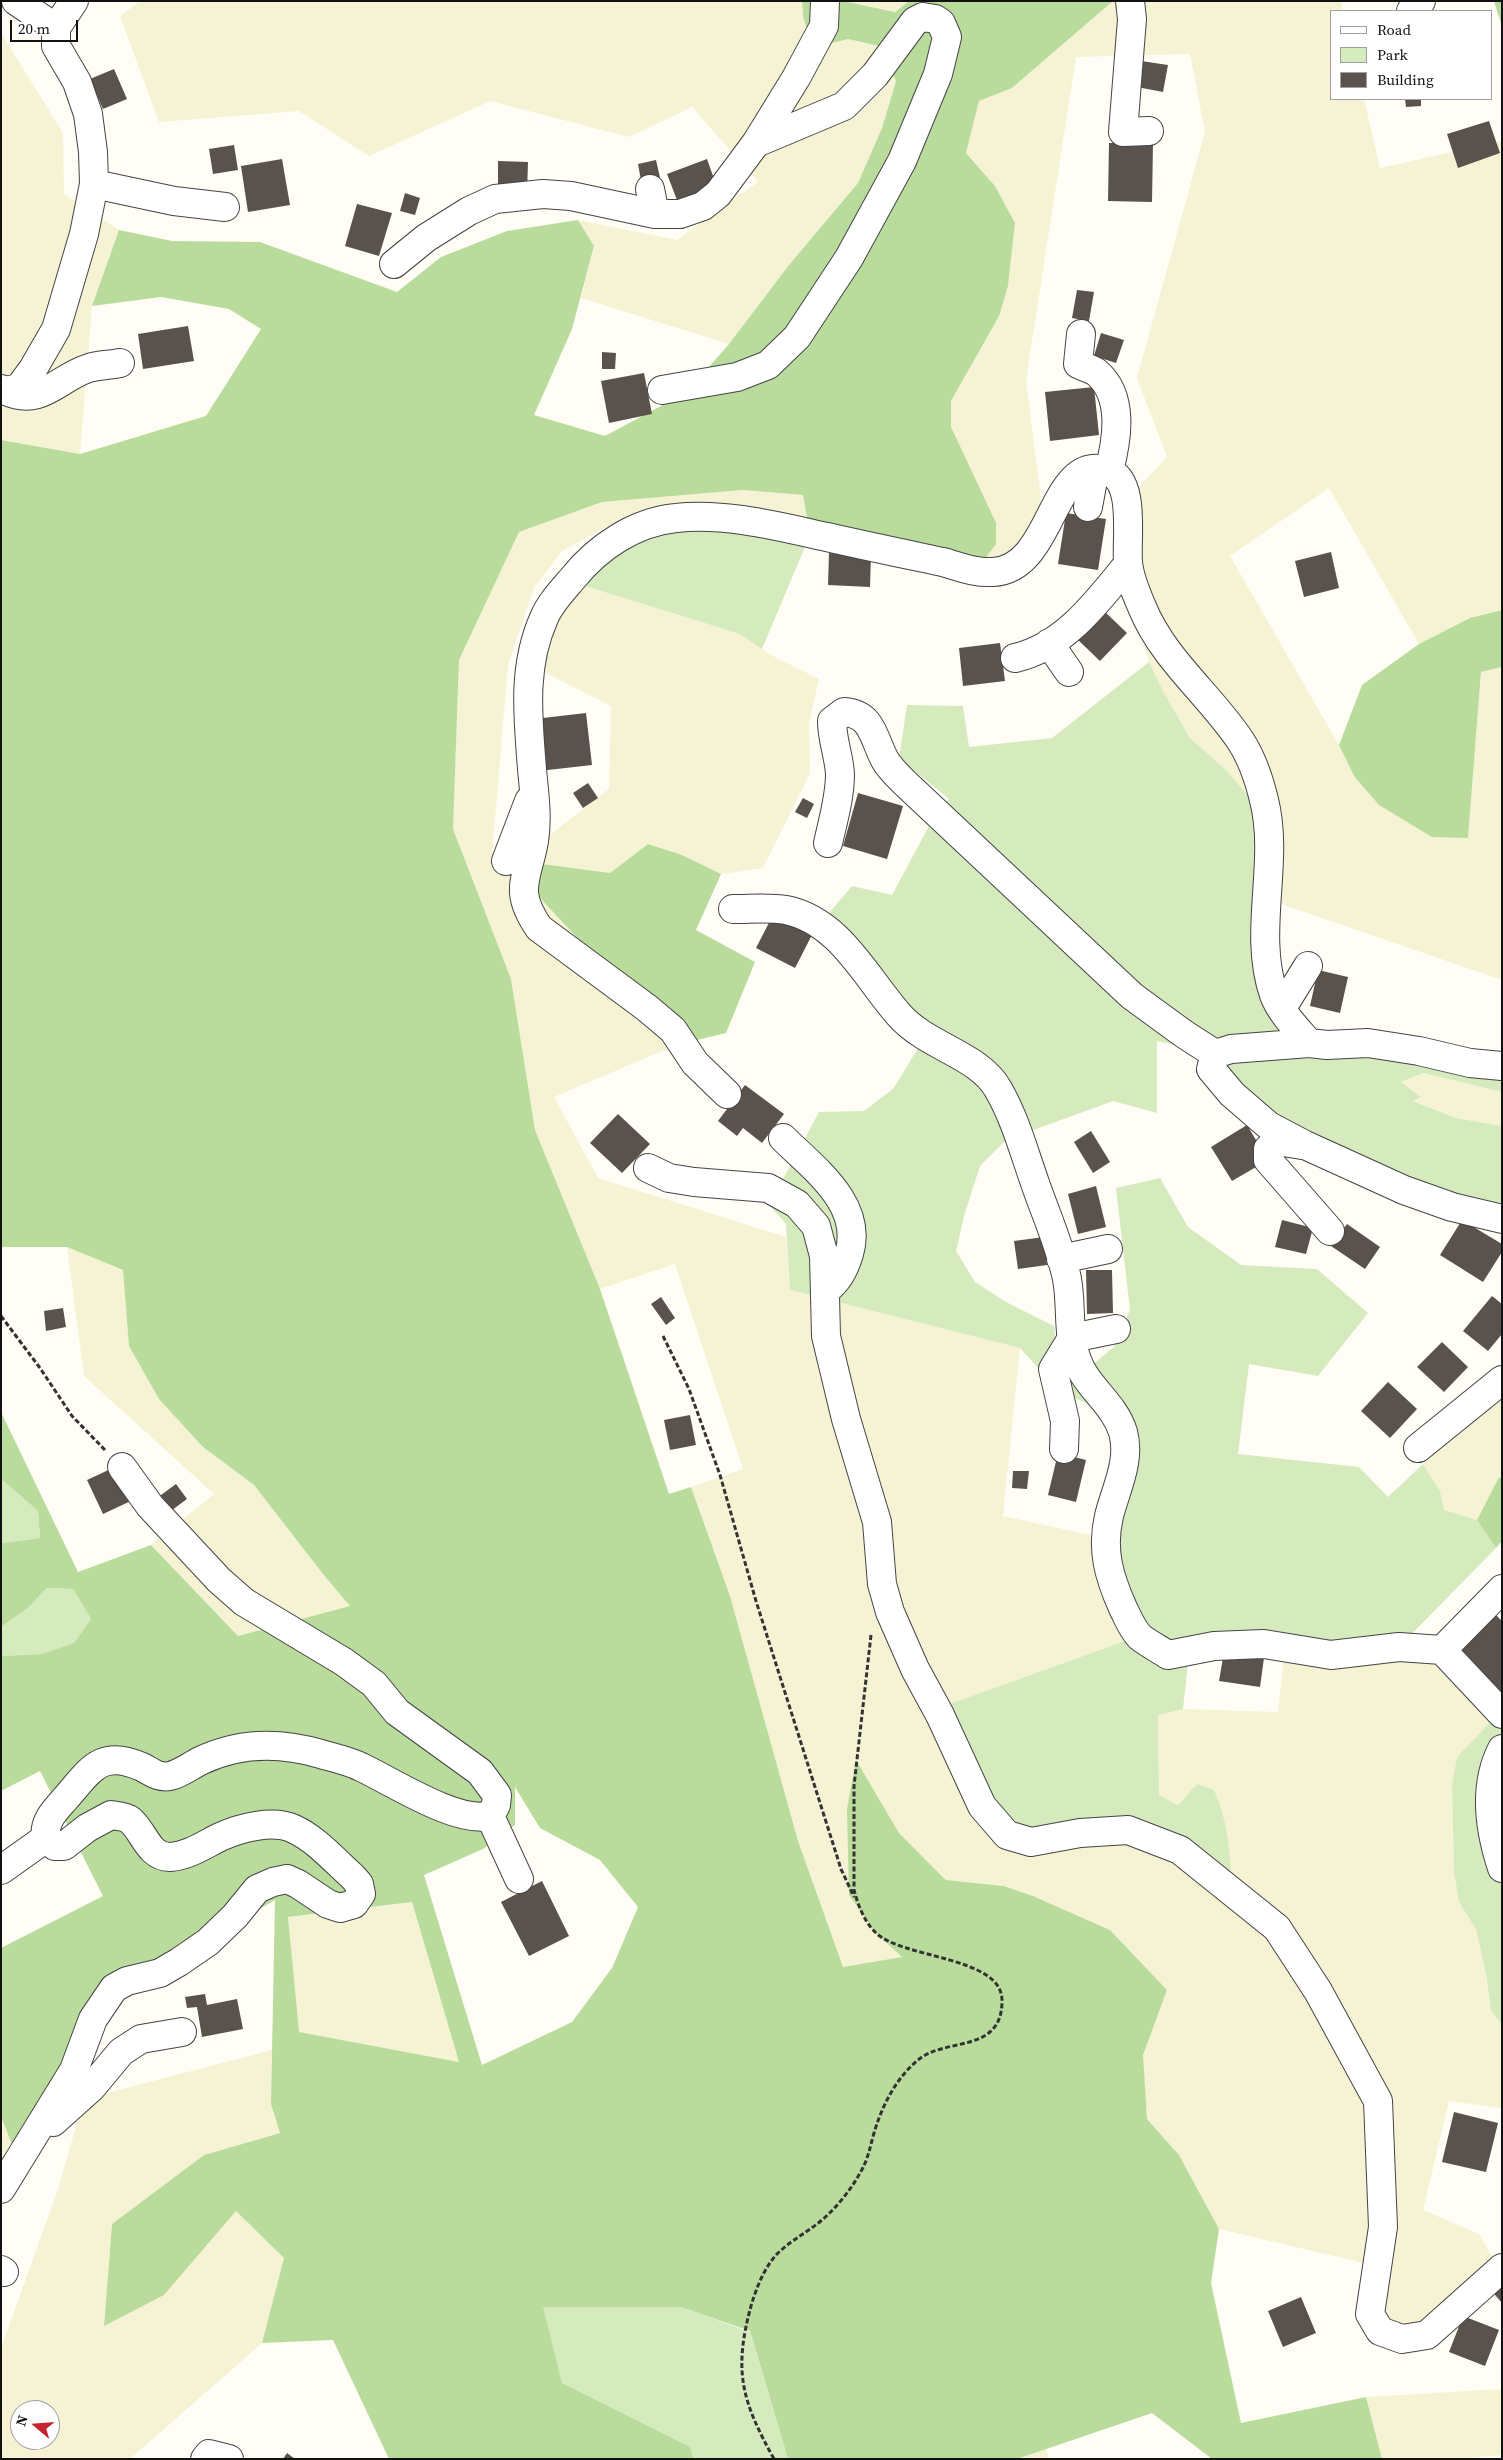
<!DOCTYPE html>
<style>
body{margin:0}
#map{position:relative;width:1503px;height:2460px;overflow:hidden;background:#fffdf5;font-family:"Source Serif 4",serif}
canvas{display:block}
.frame{position:absolute;inset:0;border:2px solid #111;pointer-events:none}
.legend{position:absolute;left:1330px;top:10px;width:162px;height:90px;box-sizing:border-box;background:#fff;border:1px solid #a0a0a0;margin:0;padding:6px 9px;list-style:none;font-size:15px;color:#111}
.legend li{display:flex;align-items:center;gap:10px;height:25px}
.legend b{width:25px;border:1px solid #a0a0a0}
.north{position:absolute;left:10px;top:2400px;width:50px;height:50px;box-sizing:border-box;background:#fff;border:1px solid #a0a0a0;border-radius:50%;rotate:288deg;font-size:14px;font-weight:700;line-height:20px;text-align:center;color:#111}
.north::after{content:'';display:block;margin:auto;width:18px;height:22px;background:#c4262e;clip-path:polygon(50% 0,100% 100%,50% 72%,0 100%)}
.scale{position:absolute;left:10px;top:20px;width:68px;height:22px;box-sizing:border-box;border:2px solid #111;border-top:0;padding-left:6px;font-size:15px;line-height:18px;white-space:nowrap;color:#111;-webkit-text-stroke:4px #fff;paint-order:stroke}
</style>
<div id="map">
<canvas width="1503" height="2460"></canvas>
<div class="frame"></div>
<ul class="legend">
<li><b style="height:6px;background:#fff"></b>Road</li>
<li><b style="height:14px;background:#d5ebbd"></b>Park</li>
<li><b style="height:14px;background:#5a524d"></b>Building</li>
</ul>
<div class="north">N</div>
<div class="scale">20 m</div>
</div>
<script>
const ctx = document.querySelector('canvas').getContext('2d');
ctx.lineJoin = 'round';
function fill(path, color) {
  ctx.fillStyle = color;
  ctx.fill(path, 'evenodd');
}
function strokePath(path, color, width, dash) {
  ctx.strokeStyle = color;
  ctx.lineWidth = width;
  ctx.lineCap = dash ? 'butt' : 'round';
  ctx.setLineDash(dash || []);
  ctx.stroke(path);
}
fill(new Path2D(`
 M140 1H802L803 16 848 39 879 46 896 81 882 128 858 183 789 265 729 344 581 298 594 246 578 220 677 240 758 182 692 107 629 137 490 101 369 156 299 111 159 122 120 16Z
 M843 1H909L895 12Z
 M1113 1H1341L1343 11H1332V99H1364L1380 168 1502 141V610L1470 618 1419 644 1329 488 1230 556 1339 745 1354 776 1468 837 1481 672 1502 667V980L1261 897 1227 771 1190 738 1164 693 1149 662 1138 623 1124 503 1167 457 1137 378 1205 132 1190 54 1076 57 1026 380 1045 530 1012 562 978 568 951 427V401L998 316 1008 286 1015 223 995 186 966 153 979 101 1012 88Z
 M1 33 63 133 64 194 119 230 92 306 80 454 1 440Z
 M743 490 803 495 808 524 680 509 619 520 562 551 534 588 508 665 492 855 520 861 547 837 609 789 611 706 534 667 559 578 740 634 771 655 819 679 809 723 810 773 763 868 721 874 682 855 648 844 610 873 520 861 531 888 676 1045 554 1097 598 1178 786 1237 790 1290 1020 1348 1003 1516 1109 1539 1140 1636 948 1705 1080 1833 1180 1850 1197 1785 1178 1805 1159 1795 1158 1715 1183 1709 1278 1712 1285 1647 1442 1650 1500 1712 1457 1757 1452 1786 1454 1872 1459 1902 1476 1928 1486 1974 1491 2011 1502 2025V2108L1449 2101 1423 2210 1479 2234 1500 2270 1427 2335 1380 2331 1377 2266 1219 2229 1179 2155 1147 2119 1142 2055 1167 1990 1110 1930 1033 1896 1004 1886 947 1880 899 1833 856 1761 903 1957 843 1967 798 1841 730 1596 691 1487 743 1469 675 1264 600 1289 535 1130 511 979 453 829 459 660 519 532 602 502Z
 M1422 1073 1502 1092V1126L1456 1118 1412 1100 1420 1097 1401 1082Z
 M67 1247 123 1270 129 1346 203 1447 254 1485 323 1574 351 1606 238 1636 151 1545 214 1494 84 1376Z
 M1502 1384V1476L1498 1479 1477 1520 1444 1510 1440 1491 1423 1464Z
 M412 1902 459 2062 298 2032 288 1917Z
 M272 2050 271 2104 280 2133 204 2155 112 2224 104 2325 164 2295 236 2210 284 2258 262 2343 130 2459H1V2348L56 2195 84 2099ZM20 2410H50V2440H20Z
 M1 2116 14 2150 1 2167Z
 M1502 2389V2455L1459 2459H1382L1366 2397Z
 M1046 2448 1049 2459H1017Z`), '#f6f3d4');
fill(new Path2D(`
 M652 525 810 535 762 649 740 634 559 578Z
 M1149 662 1164 693 1190 738 1227 771 1261 811V954L1309 1043 1502 1066V1092L1423 1073 1401 1082 1421 1097 1413 1101 1456 1118 1502 1126V1219L1269 1126 1215 1054 1157 1041V1113L1113 1101 1006 1140 980 1166 964 1216 956 1251 975 1282 1006 1302 1054 1326 1060 1391 1114 1347 1130 1310 1116 1188 1160 1178 1188 1227 1241 1265 1317 1269 1368 1313 1318 1376 1249 1364 1238 1454 1359 1467 1388 1497 1423 1464 1440 1491 1444 1510 1477 1520 1496 1548 1399 1647 1189 1653 1183 1709 1158 1715 1159 1795 1178 1805 1197 1784 1214 1790C1229 1825 1230 1853 1232 1891L1128 1830 1007 1835 947 1705 1139 1636 1116 1589 1122 1487 1106 1411 1060 1392 1020 1348 790 1290 786 1224 769 1205 819 1112 864 1111 893 1089 925 1037 818 926 852 886 892 895 936 813 949 799 899 758 907 705 963 706 969 747 1052 738Z
 M1 1479 38 1511 40 1538 1 1543Z
 M47 1588 73 1589 91 1619 74 1643 42 1654 1 1656V1627L28 1608Z
 M1500 1712 1502 1715V2025L1491 2011 1486 1974 1476 1929 1459 1902 1454 1872 1452 1785 1457 1757Z
 M542 2307H681L750 2332 788 2459H694L690 2447 562 2383Z`), '#d5ebbd');
fill(new Path2D(`
 M802 1H843L895 12 909 1H1113L1012 88 979 101 966 153 995 186 1015 223 1008 286 999 316 951 401V427L996 523V544L978 568 919 572 810 535 803 495 743 490 602 502 519 532 459 660 453 829 511 979 535 1130 600 1289 669 1494 691 1487 730 1596 798 1841 843 1967 902 1957 875 1932 849 1895 847 1809 856 1760 899 1833 946 1880 1004 1886 1033 1896 1110 1930 1167 1990 1143 2055 1147 2119 1179 2155 1219 2229 1211 2283 1241 2423 1366 2397 1382 2459H1212L1152 2413 1017 2459H788L750 2331 681 2307H543L562 2383 690 2447 694 2459H389L333 2340 262 2343 284 2258 236 2211 164 2295 104 2326 112 2224 204 2155 280 2133 271 2104 275 1900 123 1988 14 2150 1 2116V1948L103 1896 40 1771 1 1791V1656L42 1654 74 1643 91 1619 73 1589 47 1588 28 1608 1 1627V1543L40 1538 38 1511 1 1479V1412L78 1572 151 1545 238 1636 350 1606 323 1574 254 1485 203 1447 159 1399 129 1346 123 1270 67 1247H1V440L80 454 206 416 261 329 229 309 161 297 92 306 119 230 172 241 260 242 397 292 441 257 507 231 578 220 594 246 572 329 534 415 605 436 687 392 729 344 789 265 858 183 882 128 896 81 879 46 848 39 813 48 803 16ZM515 1787 540 1828 600 1860 638 1907 612 1968 572 2022 482 2065 424 1875 483 1849 515 1825ZM412 1902 459 2062 299 2032 288 1917Z
 M1494 1H1502V27Z
 M1502 610V667L1481 672 1468 838 1432 837 1379 805 1354 776 1339 745 1362 685 1419 644 1470 618Z
 M648 844 682 855 721 874 696 930 755 962 726 1033 676 1045 531 888 520 861 610 873Z
 M1502 1476V1541L1496 1548 1477 1520 1498 1479Z`), '#b9dc9c');
fill(new Path2D(`
 M1141 61 1168 65 1163 92 1137 87Z
 M114 69 127 99 103 109 90 79Z
 M1405 99H1421V106L1406 107Z
 M1489 121 1500 153 1458 168 1447 134Z
 M1109 143H1153L1152 202 1108 201Z
 M234 145 238 170 213 174 209 149Z
 M282 159 290 205 248 212 241 166Z
 M707 159 719 193 680 208 667 174Z
 M656 160 661 182 642 186 638 164Z
 M498 161 528 162 527 193H498Z
 M405 193 420 198 415 215 400 211Z
 M357 204 392 213 379 256 345 246Z
 M1077 290 1094 292 1089 321 1072 318Z
 M188 326 194 361 143 369 138 334Z
 M1101 333 1124 340 1116 363 1094 356Z
 M602 352 616 353 615 369H602Z
 M644 373 652 414 609 423 601 381Z
 M1094 387 1099 435 1050 441 1045 392Z
 M1066 513 1106 519 1098 570 1058 564Z
 M1331 552 1339 588 1304 597 1295 561Z
 M829 553 871 555 870 587 828 585Z
 M1103 610 1127 633 1100 661 1076 638Z
 M1000 643 1005 681 963 686 959 648Z
 M586 713 592 765 539 771 534 719Z
 M588 783 598 798 583 808 573 793Z
 M858 793 903 806 887 859 843 846Z
 M803 798 814 804 807 818 795 812Z
 M775 911 814 931 795 968 756 948Z
 M1318 970 1348 977 1340 1013 1310 1006Z
 M745 1085 784 1114 762 1143 743 1128 737 1136 718 1121Z
 M618 1114 650 1144 622 1173 590 1143Z
 M1247 1125 1268 1160 1232 1181 1211 1147Z
 M1091 1131 1110 1162 1093 1173 1074 1142Z
 M1096 1186 1106 1227 1078 1234 1068 1194Z
 M1282 1220 1313 1228 1306 1254 1275 1247Z
 M1462 1220 1502 1244V1252L1483 1282 1440 1255Z
 M1347 1224 1380 1247 1365 1269 1331 1246Z
 M1044 1237 1047 1265 1018 1269 1014 1241Z
 M1086 1270H1112L1113 1313 1087 1314Z
 M1492 1296 1502 1304V1334L1488 1351 1463 1331Z
 M661 1297 675 1318 666 1325 651 1304Z
 M63 1308 66 1327 46 1331 44 1311Z
 M1442 1342 1468 1367 1444 1392 1417 1367Z
 M1388 1382 1417 1409 1390 1438 1361 1411Z
 M690 1415 696 1445 670 1450 664 1420Z
 M1058 1453 1086 1460 1076 1502 1048 1495Z
 M117 1466 133 1500 103 1514 87 1480Z
 M1013 1471H1029L1027 1489 1012 1488Z
 M176 1484 187 1499 168 1513 157 1498Z
 M1495 1614 1502 1621V1697L1454 1652Z
 M1224 1652 1264 1658 1260 1687 1219 1681Z
 M542 1881 569 1936 529 1956 501 1902Z
 M205 1994 207 2005 237 1999 243 2029 202 2037 197 2007 187 2008 185 1997Z
 M1454 2112 1498 2123 1486 2172 1442 2162Z
 M1502 2279V2303L1490 2289Z
 M1301 2297 1316 2333 1283 2347 1268 2311Z
 M1463 2316 1499 2330 1485 2366 1449 2352Z
 M287 2453 295 2459H283Z`), '#5a524d');
const minor = new Path2D(`
 M16 1 56 28
 M1130 1 1132 19 1123 132 1149 131
 M1411 11 1421 1
 M94 184 174 201 225 207
 M650 189 655 214
 M394 264 426 238 469 211 495 199 543 194 571 196 655 214H680L703 206 718 194 756 143 796 78 824 26 825 1
 M1081 334 1078 364C1084 367 1091 369 1096 372 1125 396 1117 440 1109 471
 M1 389 6 391 19 388 33 369 56 329 84 234 94 184 93 152 88 114 77 82 56 46V28L74 1
 M662 390 737 377 768 365 797 337 849 258 902 161 938 74 947 37 941 23 935 19 923 17 915 21 875 75 844 106 756 143
 M6 391C42 407 57 378 89 368 98 365 110 365 120 363
 M1088 507 1095 469
 M1049 643 1069 672
 M1015 658C1064 647 1098 601 1128 564
 M828 843C833 821 840 797 840 774 839 756 832 740 832 721L844 712C873 714 873 738 885 760 890 769 899 777 906 784L1132 996 1184 1034 1215 1054 1231 1049 1309 1043 1327 1045 1368 1043 1419 1051 1470 1063 1502 1066
 M506 861 529 801
 M733 909C751 909 769 907 786 910 840 921 866 978 900 1016 928 1047 979 1055 998 1089 1015 1118 1024 1152 1035 1183 1046 1215 1060 1245 1067 1279 1072 1305 1067 1334 1077 1360 1086 1387 1114 1403 1123 1432 1131 1461 1116 1488 1109 1516 1101 1550 1109 1577 1123 1608 1128 1618 1132 1629 1140 1637 1149 1644 1159 1649 1168 1655L1214 1646 1264 1644 1331 1655 1399 1647 1442 1650 1502 1714
 M1282 1008 1308 966
 M1215 1054 1211 1069 1232 1094 1269 1126 1305 1145 1404 1190 1452 1207 1502 1219
 M727 1094 695 1063 673 1030 647 1008 539 928C513 890 527 880 534 841 538 817 534 792 532 769 528 717 522 667 544 618 550 603 563 590 573 578 598 547 635 522 676 518 724 512 781 527 827 537 866 546 905 554 943 562 960 567 975 573 993 572 1055 569 1050 452 1108 471 1136 481 1126 538 1128 562 1129 577 1136 593 1142 607 1163 659 1210 695 1240 740 1252 758 1259 779 1264 800 1280 863 1252 932 1274 995 1281 1013 1297 1029 1309 1043
 M783 1138C814 1169 864 1204 849 1254 844 1270 838 1281 825 1291
 M1302 1145 1277 1141 1268 1149V1160L1330 1231
 M648 1168 669 1178 694 1182 768 1188 797 1204 816 1226 824 1256 826 1336 846 1419 877 1522 882 1584 890 1612 915 1669 940 1715 982 1806 1007 1835 1031 1842 1080 1833 1128 1830 1180 1850 1277 1928 1318 1991 1378 2101 1383 2227 1370 2314 1380 2331 1402 2339 1427 2335 1502 2268
 M1061 1259 1108 1249
 M1418 1448 1502 1380
 M1064 1449 1065 1421 1053 1369 1072 1338 1116 1329
 M1442 1650 1502 1589
 M1502 1749C1483 1786 1489 1829 1502 1868
 M490 1816 519 1879
 M1 1870 46 1838
 M53 2122 92 2087 121 2052 141 2039 182 2032
 M1 2189 74 2070 93 2019 114 1988 127 1981 160 1973 179 1962 208 1942 235 1916 257 1889 273 1882 287 1879 298 1884 328 1904 340 1908 354 1904 361 1894 359 1884 353 1877C335 1861 316 1839 294 1829 273 1819 240 1828 220 1837 204 1845 188 1856 170 1857 148 1857 144 1831 130 1820 125 1816 117 1816 111 1815L87 1828 64 1846H55L46 1838C43 1822 55 1810 65 1799 90 1771 100 1748 142 1767 152 1772 158 1778 170 1776 182 1773 190 1766 200 1761 239 1742 280 1742 321 1754 334 1758 349 1761 361 1767 393 1782 455 1823 490 1816L496 1805 497 1795 480 1772 397 1712 374 1684 344 1662 244 1602 219 1580 150 1506 122 1467
 M1 2270 4 2272
 M205 2459 209 2454 229 2459`);
strokePath(minor, '#444', 30);
strokePath(new Path2D(`
 M1 1316 40 1368 72 1416 106 1451
 M663 1336 689 1389 720 1475 756 1601 841 1869 854 1897
 M774 2459C742 2401 733 2372 751 2306 756 2289 764 2268 777 2254 789 2242 804 2234 817 2224 833 2212 851 2190 860 2173 868 2160 870 2147 874 2133 882 2106 896 2078 918 2060 945 2037 1002 2054 1002 2001 1003 1956 901 1959 875 1932 864 1921 858 1905 854 1890V1786L871 1635`), '#333', 3, [5, 2.5]);
strokePath(minor, '#fff', 28);
</script>
